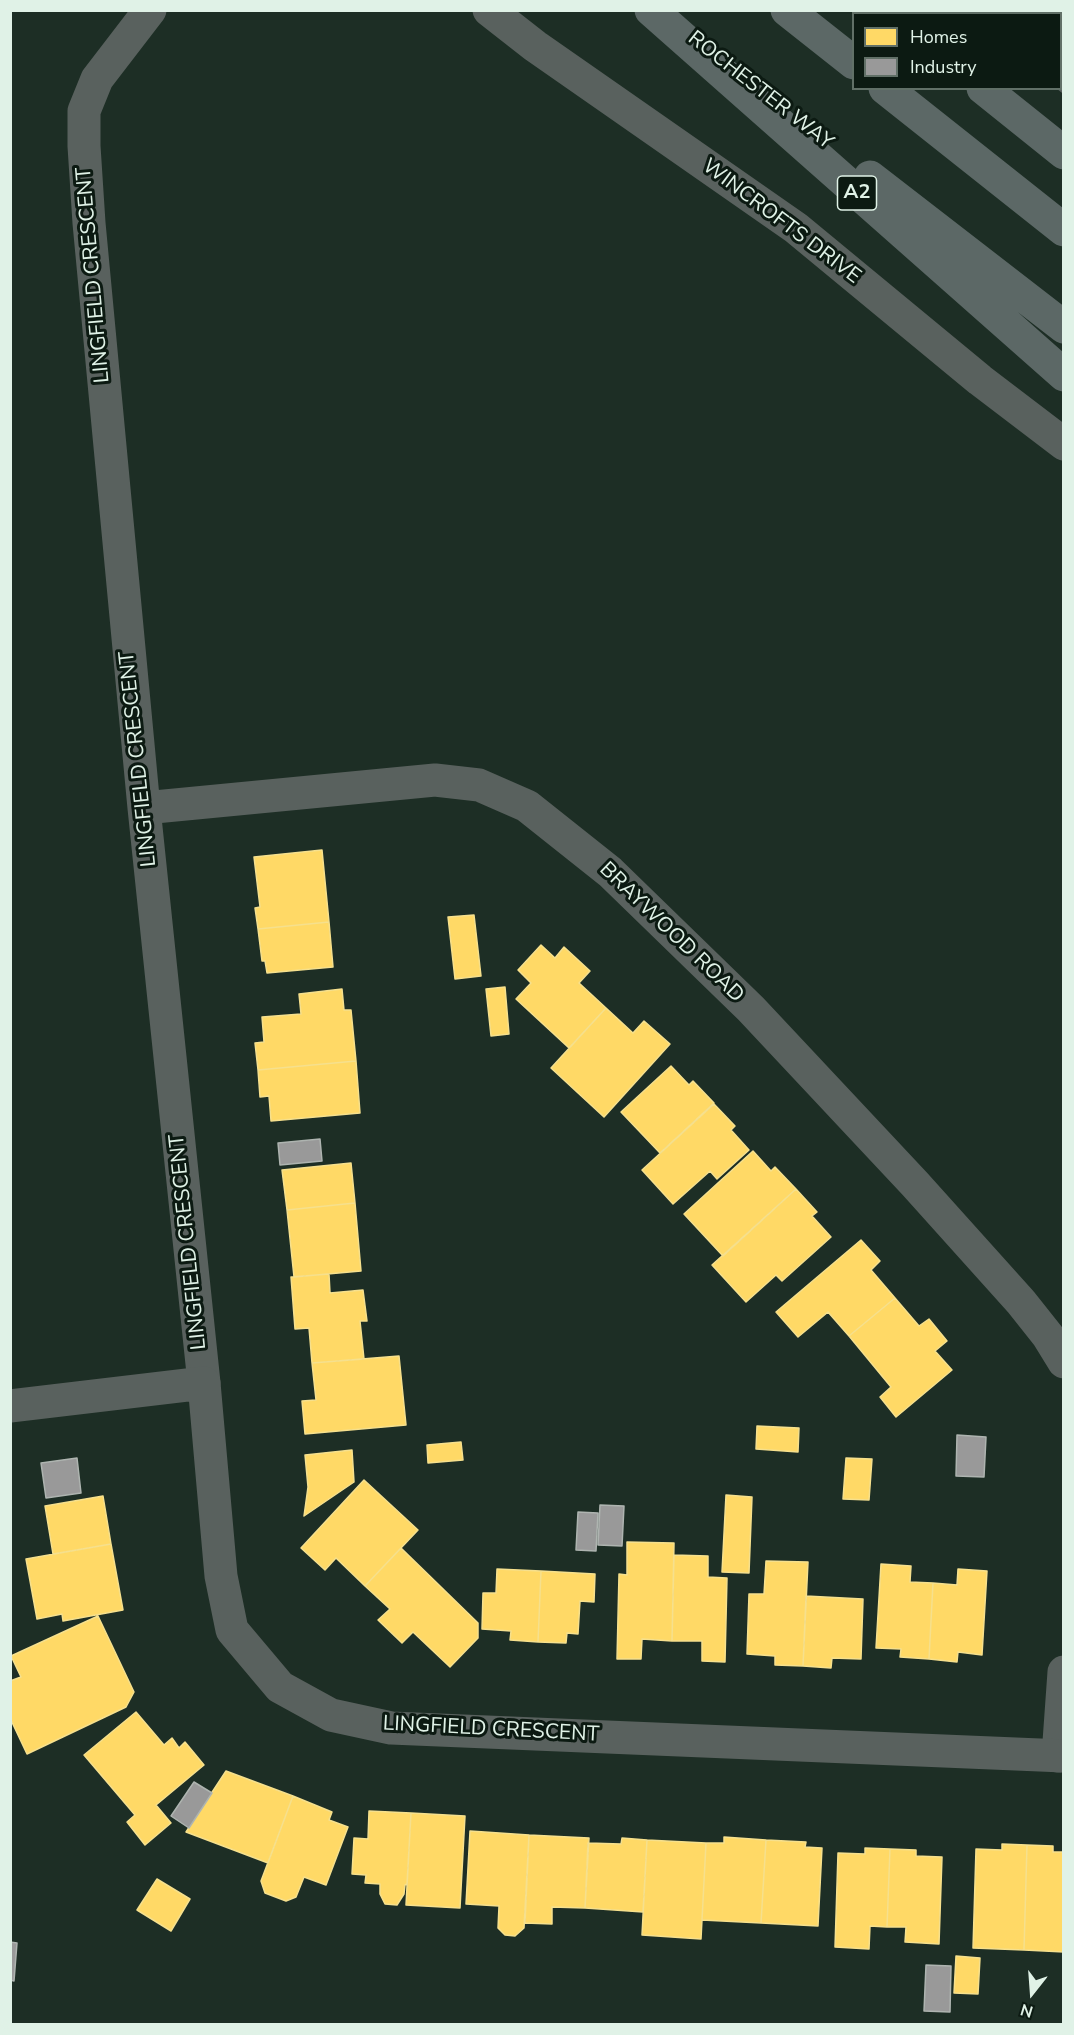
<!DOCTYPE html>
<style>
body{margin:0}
#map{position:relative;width:1074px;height:2035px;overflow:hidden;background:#1d2e25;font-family:"Nunito Sans",sans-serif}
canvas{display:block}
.frame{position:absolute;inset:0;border:12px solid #e0f2e7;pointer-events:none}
.legend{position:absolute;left:852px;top:12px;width:210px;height:78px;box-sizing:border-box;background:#0c1a12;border:2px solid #617067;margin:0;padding:8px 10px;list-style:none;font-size:18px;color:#e0f2e7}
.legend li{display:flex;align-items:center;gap:12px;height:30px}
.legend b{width:30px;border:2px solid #617067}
.north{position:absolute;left:1002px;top:1963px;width:60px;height:60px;-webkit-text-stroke:4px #0c1a12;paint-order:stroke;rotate:197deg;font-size:16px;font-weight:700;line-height:24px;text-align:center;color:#e0f2e7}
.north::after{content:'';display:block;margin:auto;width:21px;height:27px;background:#e0f2e7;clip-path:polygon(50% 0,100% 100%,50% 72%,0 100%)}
</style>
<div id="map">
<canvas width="1074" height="2035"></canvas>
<div class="frame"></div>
<ul class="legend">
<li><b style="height:16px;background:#ffd966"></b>Homes</li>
<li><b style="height:16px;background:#999"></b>Industry</li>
</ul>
<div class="north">N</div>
</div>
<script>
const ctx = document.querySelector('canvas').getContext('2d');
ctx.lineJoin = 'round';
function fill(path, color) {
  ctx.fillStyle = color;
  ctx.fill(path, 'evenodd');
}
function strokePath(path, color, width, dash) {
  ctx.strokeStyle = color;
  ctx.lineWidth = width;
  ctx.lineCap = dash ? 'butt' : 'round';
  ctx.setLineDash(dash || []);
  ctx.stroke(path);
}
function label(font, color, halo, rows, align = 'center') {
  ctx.font = font + ' "Nunito Sans",sans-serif';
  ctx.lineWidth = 6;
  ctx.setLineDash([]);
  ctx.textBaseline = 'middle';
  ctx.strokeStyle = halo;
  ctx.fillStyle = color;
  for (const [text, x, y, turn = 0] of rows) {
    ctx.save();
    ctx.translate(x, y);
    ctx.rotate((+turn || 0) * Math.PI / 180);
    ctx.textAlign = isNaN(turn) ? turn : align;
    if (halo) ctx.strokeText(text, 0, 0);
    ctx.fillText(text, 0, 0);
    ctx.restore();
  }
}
fill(new Path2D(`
 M1002 11H1063V59L1061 57 1060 14 1006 13Z`), '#414026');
const homes = new Path2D(`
 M322 850 329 922 258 929 255 908 260 907 254 857Z
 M474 915 481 976 455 979 448 917Z
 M329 922 333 967 267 973 265 961H262L258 929Z
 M541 945 555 958 564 947 590 971 579 983 606 1008 569 1048 516 999 531 983 518 970Z
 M505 987 509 1034 491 1036 486 989Z
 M342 989 344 1010H351L356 1061 258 1070 255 1043 264 1042 262 1017 301 1014 299 994Z
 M606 1008 633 1033 644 1021 670 1044 604 1117 551 1068Z
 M356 1061 360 1113 271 1121 269 1096 260 1097 258 1070Z
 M671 1066 689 1085 693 1081 714 1103 660 1153 621 1112Z
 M714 1104 735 1126 731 1130 749 1150 717 1179 710 1171 673 1204 642 1170Z
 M753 1151 771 1171 775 1167 796 1189 723 1256 684 1214Z
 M351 1163 355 1203 287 1210 282 1170Z
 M796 1189 817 1212 812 1216 831 1237 782 1281 776 1275 746 1302 712 1265Z
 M355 1203 361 1271 294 1277 287 1210Z
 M861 1240 880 1261 871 1270 895 1298 849 1336 828 1312 798 1337 776 1312Z
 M329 1274 330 1293 363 1290 367 1321H360L364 1359 312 1363 309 1328 295 1329 291 1277Z
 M895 1298 919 1326 929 1319 947 1341 935 1351 952 1370 896 1417 880 1397 891 1387 849 1336Z
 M399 1356 406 1425 305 1434 302 1401 316 1400 312 1363Z
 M757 1426 799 1428 798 1452 756 1449Z
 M461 1442 463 1460 428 1463 427 1445Z
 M352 1450 354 1482 304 1516 308 1487 305 1455Z
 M846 1458 872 1459 869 1500 843 1499Z
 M364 1480 418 1530 365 1586 336 1558 325 1570 301 1548Z
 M726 1495 752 1497 749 1573 722 1572Z
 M103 1496 111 1544 53 1554 45 1506Z
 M627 1542 674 1543 672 1641 642 1639 641 1659H617L619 1574 627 1575Z
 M111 1544 123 1610 63 1621 62 1614 37 1619 26 1559Z
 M401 1548 478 1623V1638L450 1667 413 1632 402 1643 378 1620 390 1609 365 1586Z
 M674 1555 708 1556V1577L727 1578 725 1662 702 1661V1641H672Z
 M766 1561 808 1562 803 1666 775 1665V1656L747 1654 749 1594H764Z
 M881 1564 911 1566 910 1582 933 1583 929 1659 900 1657 901 1649 876 1648Z
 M497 1569 541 1571 538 1642 510 1640 511 1631 482 1629 483 1593H496Z
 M958 1569 987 1571 982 1655 958 1652 957 1662 929 1659 933 1583 957 1585Z
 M541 1571 595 1574 594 1602 580 1601 578 1634 567 1633 566 1643 538 1642Z
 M806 1596 863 1599 861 1659 832 1658 831 1668 803 1666Z
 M98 1616 134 1692 126 1707 27 1754 10 1718V1681L21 1677 11 1656Z
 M136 1712 164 1745 172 1738 179 1748 185 1742 204 1765 156 1805 171 1823 145 1845 127 1822 135 1815 84 1755Z
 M226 1771 293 1796 268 1863 186 1832Z
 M293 1796 332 1812 329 1820 348 1827 326 1885 304 1877 296 1897 286 1901 265 1893 261 1881Z
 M369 1811 411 1813 407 1884 405 1885 404 1894 397 1905 385 1904 380 1894V1884L365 1883 366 1875 352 1874 354 1838 368 1839Z
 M411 1813 465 1816 460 1908 406 1905Z
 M470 1831 529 1835 524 1928 515 1936 505 1935 498 1928 499 1906 466 1904Z
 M529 1835 589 1838 585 1908 552 1907V1924L525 1923Z
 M724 1837 766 1840 761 1923 702 1920 706 1843H724Z
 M622 1838 647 1840 643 1912 585 1908 588 1843 621 1844Z
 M647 1840 706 1843 701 1939 642 1935Z
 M766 1840 806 1842 805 1847 822 1848 818 1926 761 1923Z
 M1002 1844 1027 1845 1024 1950 973 1948 976 1849 1002 1850Z
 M1027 1845 1053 1846V1852H1064V1952L1024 1950Z
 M865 1848 890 1849 887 1927 870 1926 869 1949 835 1947 838 1853 865 1854Z
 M890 1849 916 1850V1856L942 1857 939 1944 905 1942 906 1927H887Z
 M157 1879 190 1899 171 1931 137 1910Z
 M956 1956 980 1958 978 1994 954 1993Z`);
fill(homes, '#ffd966');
strokePath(homes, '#f6e08d', 1.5);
const industry = new Path2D(`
 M320 1139 322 1161 280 1165 278 1143Z
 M957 1435 986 1437 984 1477 956 1476Z
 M77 1458 81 1493 46 1498 41 1463Z
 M600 1505 624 1506 622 1546 598 1545Z
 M578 1512 598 1513 596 1551 576 1550Z
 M194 1782 212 1793 189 1828 171 1816Z
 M10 1942 17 1943 14 1981 10 1980Z
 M926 1965 951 1966 950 2012 924 2011Z`);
fill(industry, '#999');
strokePath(industry, '#aeb4b0', 1.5);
strokePath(new Path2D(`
 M957 10 961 14
 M1059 88 1064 92`), '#575f5c', 4, [6, 3]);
strokePath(new Path2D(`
 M150 10 97 79 84 111V146L89 223 144 808 204 1383
 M489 10 535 46 796 228 980 380 1064 444
 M144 808 435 780 479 785 527 806 610 872 751 1009 915 1184 1021 1302 1048 1336 1064 1362
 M1058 1756 1064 1672`), '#59615e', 33);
strokePath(new Path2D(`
 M10 1406 204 1383 221 1576 232 1630 280 1687 331 1715 391 1728 1064 1756`), '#59615e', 33);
strokePath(new Path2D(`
 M651 10 1064 375
 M787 10 854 63
 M886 10 890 14
 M885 88 1064 230
 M983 88 1064 153
 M870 177 1064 327`), '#5c6866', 33);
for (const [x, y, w] of [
 [857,193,39]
]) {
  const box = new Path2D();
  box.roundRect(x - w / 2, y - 17, w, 34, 4.5);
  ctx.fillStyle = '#0c1a12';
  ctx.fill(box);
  strokePath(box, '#e0f2e7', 1.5);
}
label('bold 20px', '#e0f2e7', null, [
 ["A2",857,193]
]);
label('21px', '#e0f2e7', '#0c1a12', [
 ["ROCHESTER WAY",760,91,38],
 ["WINCROFTS DRIVE",781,222,37],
 ["LINGFIELD CRESCENT",94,275,-95],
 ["LINGFIELD CRESCENT",139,759,-96],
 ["BRAYWOOD ROAD",671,933,44],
 ["LINGFIELD CRESCENT",189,1242,-96],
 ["LINGFIELD CRESCENT",491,1730,3]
]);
</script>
